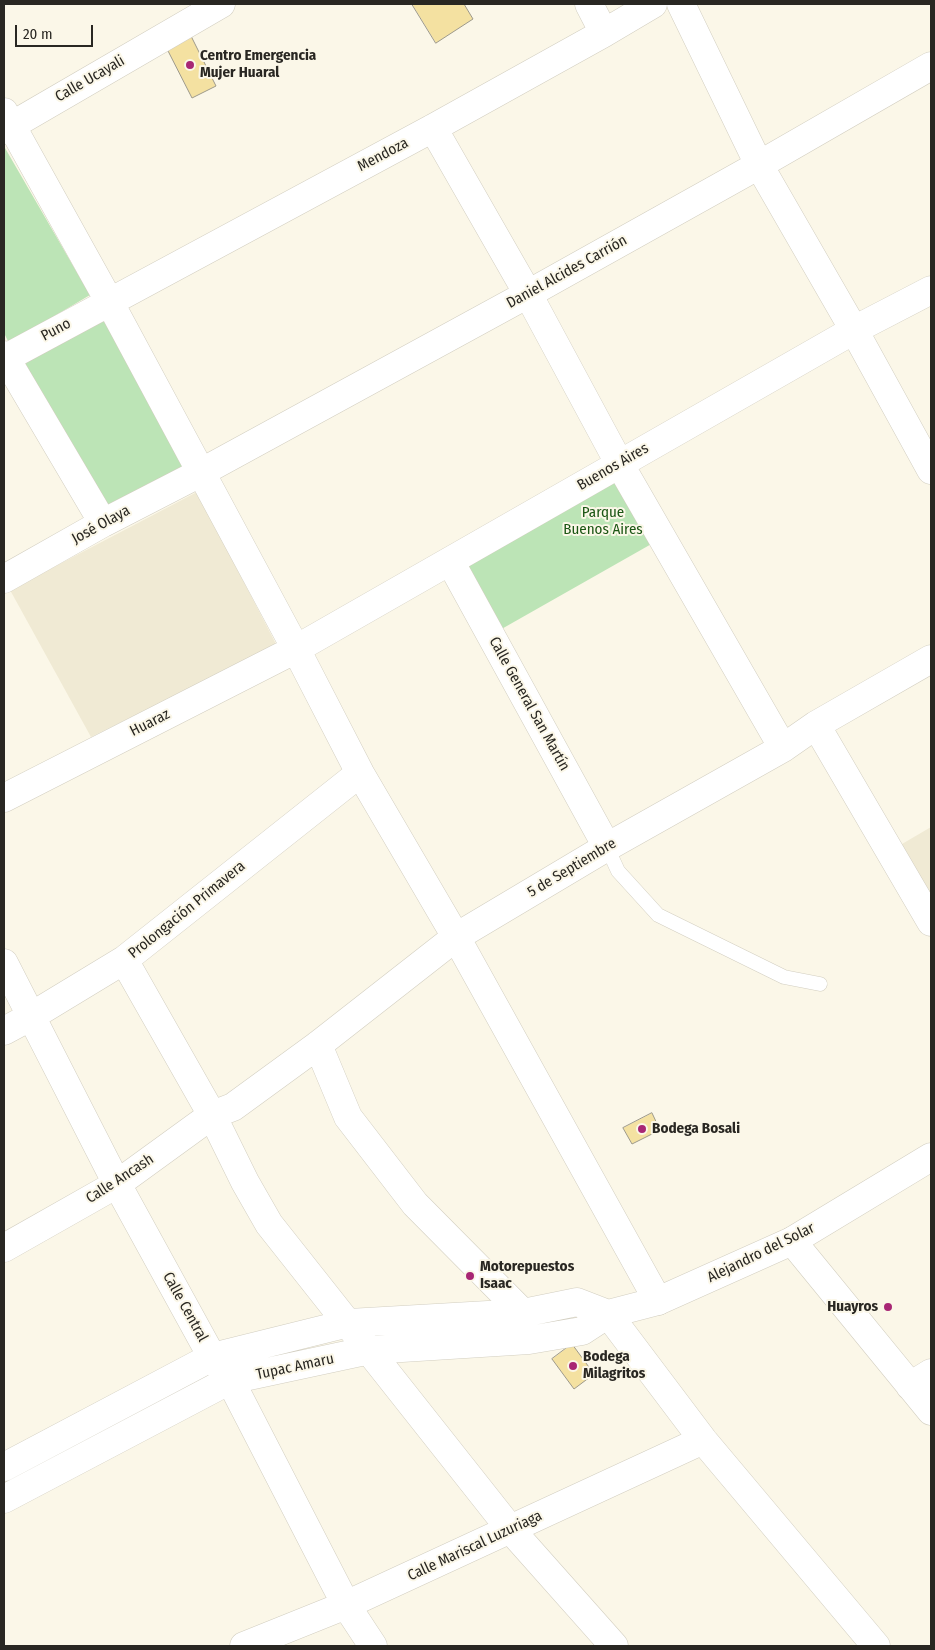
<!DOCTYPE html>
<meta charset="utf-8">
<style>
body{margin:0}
#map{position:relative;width:935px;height:1650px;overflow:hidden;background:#fbf7e8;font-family:"Fira Sans Condensed",sans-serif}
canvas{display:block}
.frame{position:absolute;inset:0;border:5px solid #292722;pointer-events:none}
.scale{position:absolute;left:15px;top:25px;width:78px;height:22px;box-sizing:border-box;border:2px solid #292722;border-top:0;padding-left:6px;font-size:15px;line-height:18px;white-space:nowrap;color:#292722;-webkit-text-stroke:4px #fbf7e8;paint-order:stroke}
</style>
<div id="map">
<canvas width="935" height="1650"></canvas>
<div class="frame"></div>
<div class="scale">20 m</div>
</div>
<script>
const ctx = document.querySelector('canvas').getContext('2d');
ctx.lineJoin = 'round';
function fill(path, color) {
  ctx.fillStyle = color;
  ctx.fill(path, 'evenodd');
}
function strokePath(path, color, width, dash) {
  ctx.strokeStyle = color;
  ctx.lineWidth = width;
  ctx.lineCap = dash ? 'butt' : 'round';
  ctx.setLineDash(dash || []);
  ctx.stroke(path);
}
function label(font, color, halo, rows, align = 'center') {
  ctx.font = font + ' "Fira Sans Condensed",sans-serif';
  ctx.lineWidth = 4;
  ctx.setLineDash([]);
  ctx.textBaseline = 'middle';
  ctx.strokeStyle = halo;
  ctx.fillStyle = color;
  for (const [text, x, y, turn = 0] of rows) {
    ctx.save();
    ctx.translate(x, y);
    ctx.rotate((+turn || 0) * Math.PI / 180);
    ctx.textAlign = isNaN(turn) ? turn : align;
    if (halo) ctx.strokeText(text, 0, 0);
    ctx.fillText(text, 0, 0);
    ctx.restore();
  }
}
fill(new Path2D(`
 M197 492 277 646 91 737 10 590Z
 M931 827V896L902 844Z`), '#f0ead4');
fill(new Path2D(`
 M5 148 90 295 9 343 4 333V149Z
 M101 314 187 464 105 513 18 361Z
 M619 463 662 538 491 635 450 561Z`), '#bce4b6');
const building = new Path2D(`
 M412 4H464L473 19 436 43Z
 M189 32 216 86 192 98 165 45Z
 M652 1113 660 1130 632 1144 623 1128Z
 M572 1344 594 1374 574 1389 552 1359Z`);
fill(building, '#f4e1a1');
strokePath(building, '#9d998b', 1);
const lane = new Path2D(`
 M607 847 618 871 658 915 784 977 820 984`);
const street = new Path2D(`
 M589 4 604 33
 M681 4 759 165 854 330 931 470
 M4 112 109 301 296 649 360 773 456 937 658 1301
 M433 128 528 294 619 463 783 748
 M4 355 103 523
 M4 359 433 128 604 33 653 4
 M450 561 607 847
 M4 579 103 523 200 473 528 294 759 165 931 66
 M816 725 931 922
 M4 798 296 649 854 330 931 290
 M124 960 212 1115 245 1182 269 1224 511 1530 614 1646
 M4 963 117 1184 212 1357 230 1380 346 1605 373 1646
 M4 1031 30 1017 124 960 360 773
 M318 1045 348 1117 415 1204 523 1313
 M792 1241 931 1411
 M4 1248 117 1184 212 1115 233 1107 318 1045 456 937 607 847 783 748 816 725 931 659
 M608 1314 703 1440 876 1646
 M910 1386 931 1373
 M244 1646 346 1605 703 1440`);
const secondary = new Path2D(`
 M4 130 221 4
 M4 1467 212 1357 349 1323 523 1313 577 1302 608 1314
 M4 1499 230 1380 370 1350 529 1340 582 1331 608 1314 658 1301 792 1241 931 1157`);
strokePath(lane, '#d2cec0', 15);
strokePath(street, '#d2cec0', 29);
strokePath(secondary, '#d2cec0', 29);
strokePath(lane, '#fff', 14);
strokePath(street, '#fff', 28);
strokePath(secondary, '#fff', 28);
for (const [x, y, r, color] of [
 [190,65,5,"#a82674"],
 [642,1129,5,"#a82674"],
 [470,1276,5,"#a82674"],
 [888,1307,5,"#a82674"],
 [573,1366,5,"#a82674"]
]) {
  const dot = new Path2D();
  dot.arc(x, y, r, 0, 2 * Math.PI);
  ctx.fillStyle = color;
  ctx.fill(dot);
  strokePath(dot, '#fbf7e8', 2);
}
label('bold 15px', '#292722', '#fbf7e8', [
 ["Centro Emergencia",200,56],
 ["Mujer Huaral",200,73],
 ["Bodega Bosali",652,1129],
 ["Motorepuestos",480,1267],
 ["Isaac",480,1284],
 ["Huayros",878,1307,"right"],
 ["Bodega",583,1357],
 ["Milagritos",583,1374]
], 'left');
label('15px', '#292722', '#fbf7e8', [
 ["Calle Ucayali",90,79,-30],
 ["Mendoza",383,155,-28],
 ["Daniel Alcides Carrión",567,272,-29],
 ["Puno",56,330,-28],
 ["Buenos Aires",613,467,-30],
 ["José Olaya",101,525,-29],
 ["Calle General San Martín",529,704,61],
 ["Huaraz",150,723,-27],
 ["5 de Septiembre",572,868,-31],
 ["Prolongación Primavera",187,910,-39],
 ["Calle Ancash",120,1179,-33],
 ["Alejandro del Solar",761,1253,-26],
 ["Calle Central",185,1307,61],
 ["Tupac Amaru",295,1367,-12],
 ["Calle Mariscal Luzuriaga",475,1546,-25]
]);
label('15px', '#1b5614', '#fbf7e8', [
 ["Parque",603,513],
 ["Buenos Aires",603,530]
]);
</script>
